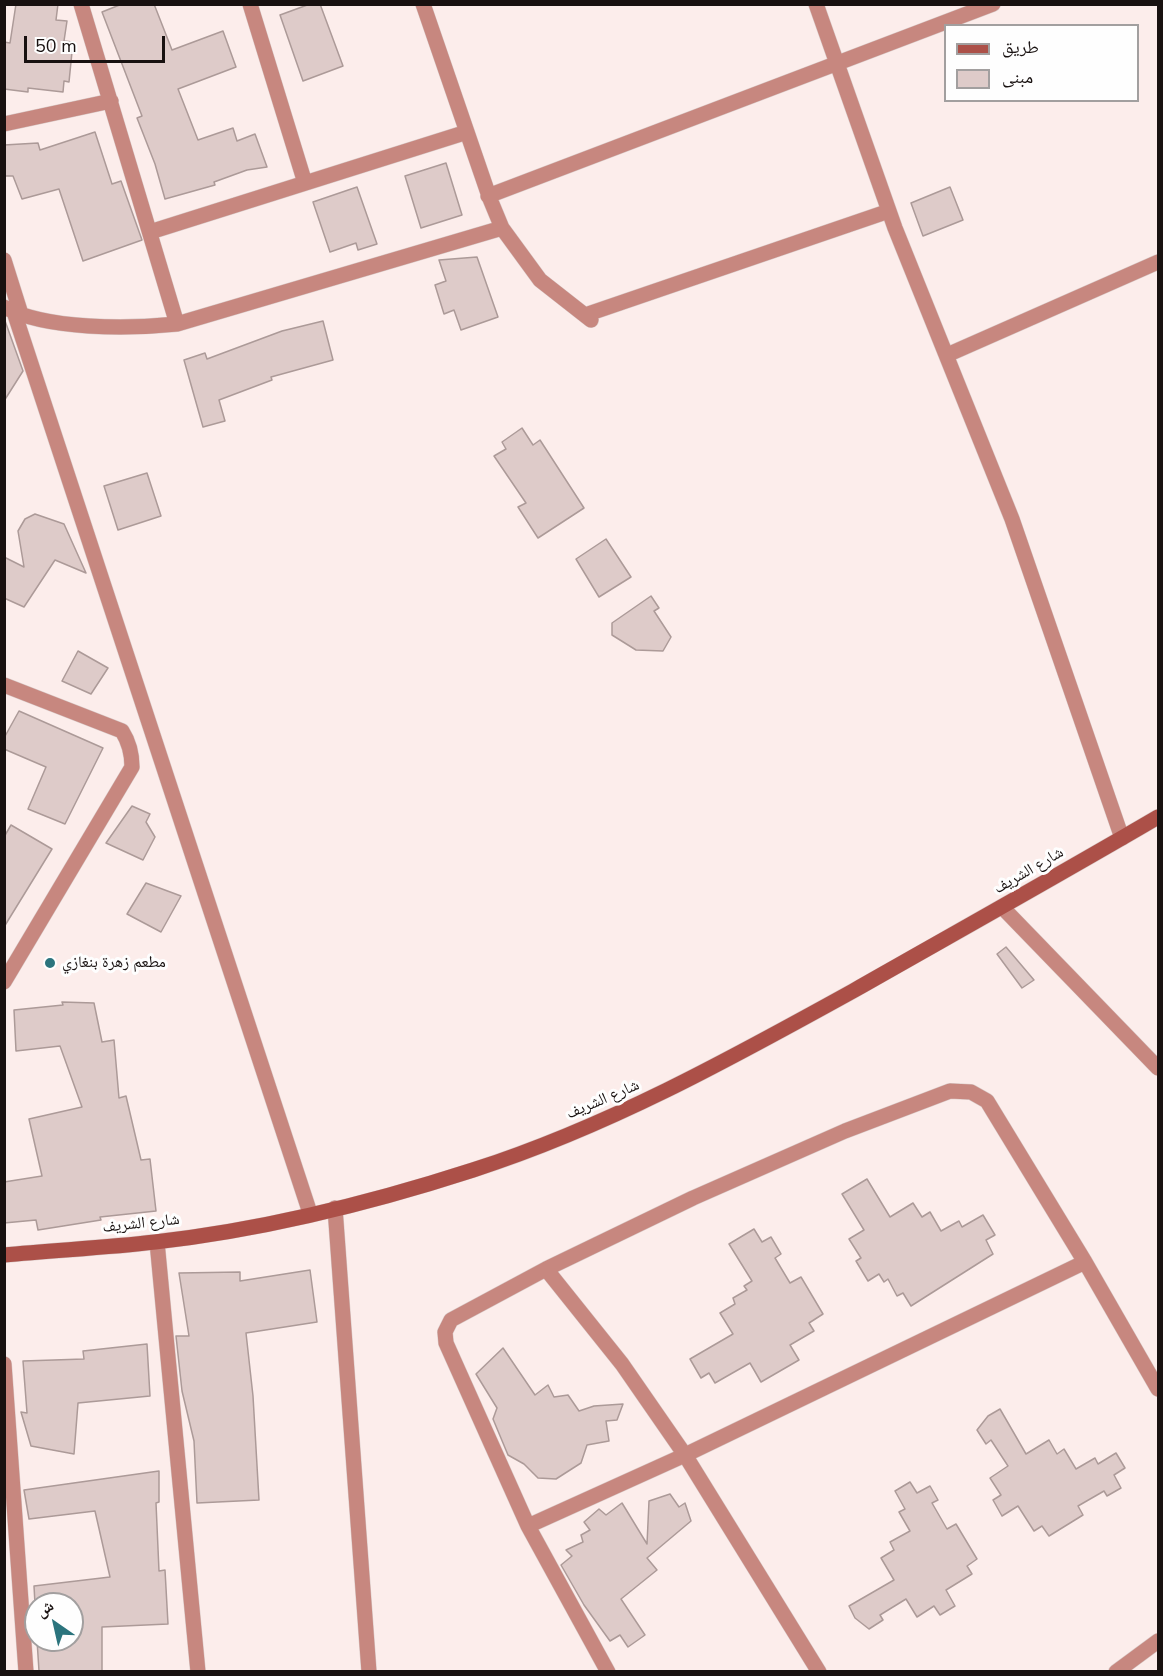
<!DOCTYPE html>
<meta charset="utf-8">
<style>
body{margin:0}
#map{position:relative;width:1163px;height:1676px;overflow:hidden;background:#fcedeb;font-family:"Nunito Sans","Noto Naskh Arabic",sans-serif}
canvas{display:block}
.frame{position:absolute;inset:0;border:6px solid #181110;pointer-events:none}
.legend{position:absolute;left:944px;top:24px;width:195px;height:78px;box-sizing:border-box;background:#fefefe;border:2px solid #a29f9f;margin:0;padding:8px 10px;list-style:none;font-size:18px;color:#181110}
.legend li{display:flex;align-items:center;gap:12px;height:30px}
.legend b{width:30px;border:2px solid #a29f9f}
.north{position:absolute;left:24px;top:1592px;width:60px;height:60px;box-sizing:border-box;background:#fefefe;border:2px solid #a29f9f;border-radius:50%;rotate:326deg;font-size:16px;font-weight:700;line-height:24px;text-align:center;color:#181110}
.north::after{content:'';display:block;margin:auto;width:21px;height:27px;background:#2b747d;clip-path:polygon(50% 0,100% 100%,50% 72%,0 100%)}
.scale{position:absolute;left:24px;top:36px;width:141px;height:27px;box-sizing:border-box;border:3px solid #181110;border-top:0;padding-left:8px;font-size:18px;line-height:21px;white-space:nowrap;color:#181110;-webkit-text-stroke:4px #fefefe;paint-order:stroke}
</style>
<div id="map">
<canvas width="1163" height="1676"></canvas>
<div class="frame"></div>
<ul class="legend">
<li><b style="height:8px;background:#ac5048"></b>طريق</li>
<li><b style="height:16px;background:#decbc9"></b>مبنى</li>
</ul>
<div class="north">ش</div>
<div class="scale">50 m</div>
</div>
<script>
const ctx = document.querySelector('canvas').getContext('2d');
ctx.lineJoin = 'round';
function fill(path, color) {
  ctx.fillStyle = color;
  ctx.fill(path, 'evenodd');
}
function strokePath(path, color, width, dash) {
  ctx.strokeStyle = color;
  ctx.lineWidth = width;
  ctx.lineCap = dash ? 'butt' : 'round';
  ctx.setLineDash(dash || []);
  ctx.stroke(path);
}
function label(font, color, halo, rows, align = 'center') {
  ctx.font = font + ' "Nunito Sans","Noto Naskh Arabic",sans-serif';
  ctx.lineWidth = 6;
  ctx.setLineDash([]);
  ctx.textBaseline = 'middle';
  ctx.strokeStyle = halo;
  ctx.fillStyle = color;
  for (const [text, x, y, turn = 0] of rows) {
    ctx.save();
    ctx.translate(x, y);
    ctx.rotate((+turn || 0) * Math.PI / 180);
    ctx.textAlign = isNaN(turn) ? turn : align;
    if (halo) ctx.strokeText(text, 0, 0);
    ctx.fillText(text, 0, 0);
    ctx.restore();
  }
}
const building = new Path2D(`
 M16 4H58L56 20 67 21 64 41 73 42 69 82 64 81 63 92 28 88V92L4 89V42L10 43Z
 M122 4H154L172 50 223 31 236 67 178 89 198 140 233 128 237 141 255 134 267 167 247 170 214 182 215 185 165 199 155 164 137 118 142 116 102 12Z
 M310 4H320L343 66 303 81 280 15Z
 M95 132 112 184 121 181 142 240 83 261 59 189 22 199 13 176H5L4 145 38 143 40 150Z
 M446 163 462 215 421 228 405 176Z
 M357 187 377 244 358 250 356 243 330 252 313 202Z
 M950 187 963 220 923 236 911 203Z
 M477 257 498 317 461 330 454 310 444 314 435 285 446 281 439 260Z
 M4 318 23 371 4 401Z
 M323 321 333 360 271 377 272 380 219 400 225 421 203 427 184 360 205 353 207 359 282 331Z
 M522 428 533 445 540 440 584 508 538 538 518 507 526 503 494 456 506 449 502 442Z
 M147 473 161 516 118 530 104 486Z
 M35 514 64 524 86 573 55 560 24 607 4 598V557L24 567 18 531 25 519Z
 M606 539 631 577 599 597 576 559Z
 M651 596 659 608 654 611 671 637 663 651 636 650 612 635V623Z
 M78 651 108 668 91 694 62 681Z
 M19 711 103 748 65 824 28 809 46 767 4 749V738Z
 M132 806 150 814 146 822 155 837 143 860 106 843Z
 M11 825 52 849 4 927V837Z
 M146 883 181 896 161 932 127 914Z
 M1006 947 1034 980 1022 988 997 954Z
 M62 1002 94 1003 102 1042 114 1040 119 1098 126 1096 141 1160 150 1159 156 1211 100 1217 101 1220 38 1230 36 1220 4 1223V1182L42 1176 29 1119 82 1107 60 1046 16 1051 14 1010 63 1005Z
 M867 1179 890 1217 913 1203 922 1217 930 1212 941 1231 959 1221 962 1227 983 1215 995 1235 986 1240 993 1254 911 1306 903 1293 897 1296 888 1279 884 1282 879 1274 868 1281 856 1261 861 1258 849 1239 864 1230 842 1194Z
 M754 1229 762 1242 771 1237 781 1254 775 1258 790 1283 801 1277 823 1314 809 1323 814 1331 790 1345 799 1360 761 1382 750 1363 715 1383 709 1373 701 1378 690 1359 733 1334 720 1313 735 1304 733 1298 747 1290 744 1286 752 1281 729 1244Z
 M310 1270 317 1322 246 1333 253 1396 259 1500 197 1503 194 1441 182 1391 176 1336H189L179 1273 240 1272V1281Z
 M147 1344 150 1396 78 1403 74 1454 31 1446 21 1412 27 1413 23 1361 84 1359 83 1351Z
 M503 1348 535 1395 548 1385 554 1397 568 1395 579 1411 594 1406 623 1404 617 1420 606 1421 609 1441 587 1445 581 1463 556 1479 538 1478 524 1464 508 1455 493 1419 497 1408 476 1374Z
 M1000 1409 1026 1454 1049 1440 1057 1454 1064 1449 1076 1469 1095 1458 1098 1464 1116 1453 1125 1468 1114 1475 1121 1488 1107 1496 1104 1491 1078 1506 1083 1515 1049 1536 1042 1526 1034 1531 1018 1506 1002 1516 993 1500 1001 1495 990 1478 1008 1466 991 1440 986 1444 977 1430 988 1416Z
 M159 1471V1502L156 1503 159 1571 165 1570 168 1624 102 1627V1671H39L37 1640H72V1604H35L34 1586 110 1577 95 1511 29 1519 24 1490Z
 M910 1482 917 1493 930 1486 938 1500 932 1503 947 1529 956 1524 977 1559 967 1566 972 1574 946 1590 955 1606 940 1615 934 1606 917 1617 906 1599 880 1615 883 1620 869 1629 855 1618 849 1606 894 1580 881 1558 894 1550 890 1542 910 1531 899 1512 905 1509 895 1491Z
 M670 1494 679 1507 685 1503 691 1521 647 1558 657 1570 621 1599 645 1635 628 1647 620 1635 610 1641 584 1605 561 1565 572 1556 566 1550 583 1542 581 1535 590 1530 584 1522 599 1509 606 1515 622 1503 647 1544 649 1501Z`);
fill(building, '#decbc9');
strokePath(building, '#ac9a98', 1.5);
const street = new Path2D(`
 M81 4 177 324
 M250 4 305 183
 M423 4 490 199 502 228 540 280 591 320
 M816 4 895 228 1012 519 1122 838
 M4 124 111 101
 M488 196 993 4
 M150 232 467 132
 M4 260 21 314
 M4 307C47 330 129 329 177 324L502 228
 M14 312 310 1213
 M585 315 889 211
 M947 355 1158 262
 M4 685 122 731C129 742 132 754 132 767L4 982
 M1002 907 1158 1068
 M335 1208 369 1672
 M157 1242 198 1672
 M546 1269 622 1364 685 1455 819 1672
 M4 1364 26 1672
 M528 1526 685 1455 1085 1262
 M608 1672 528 1526 446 1343 445 1332 451 1320 546 1269 693 1198 845 1131 950 1091 971 1092 987 1101 1085 1262 1158 1389
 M1116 1672 1158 1641`);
const secondary = new Path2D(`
 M4 1255C54 1250 105 1248 155 1242 261 1230 371 1203 473 1170 607 1127 730 1059 853 991 955 933 1057 876 1158 817`);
strokePath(street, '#d8cac8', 16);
strokePath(secondary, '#d8cac8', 16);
strokePath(street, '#c7877f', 15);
strokePath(secondary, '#ac5048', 15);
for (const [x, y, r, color] of [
 [50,963,6,"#2b747d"]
]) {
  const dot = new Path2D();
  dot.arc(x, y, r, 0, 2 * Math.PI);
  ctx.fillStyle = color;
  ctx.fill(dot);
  strokePath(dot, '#fefefe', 2);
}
label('16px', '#181110', '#fefefe', [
 ["شارع الشريف",1029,871,-30],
 ["شارع الشريف",603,1100,-23],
 ["شارع الشريف",141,1224,-6]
]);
label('16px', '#181110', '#fefefe', [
 ["مطعم زهرة بنغازي",62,963]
], 'left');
</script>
